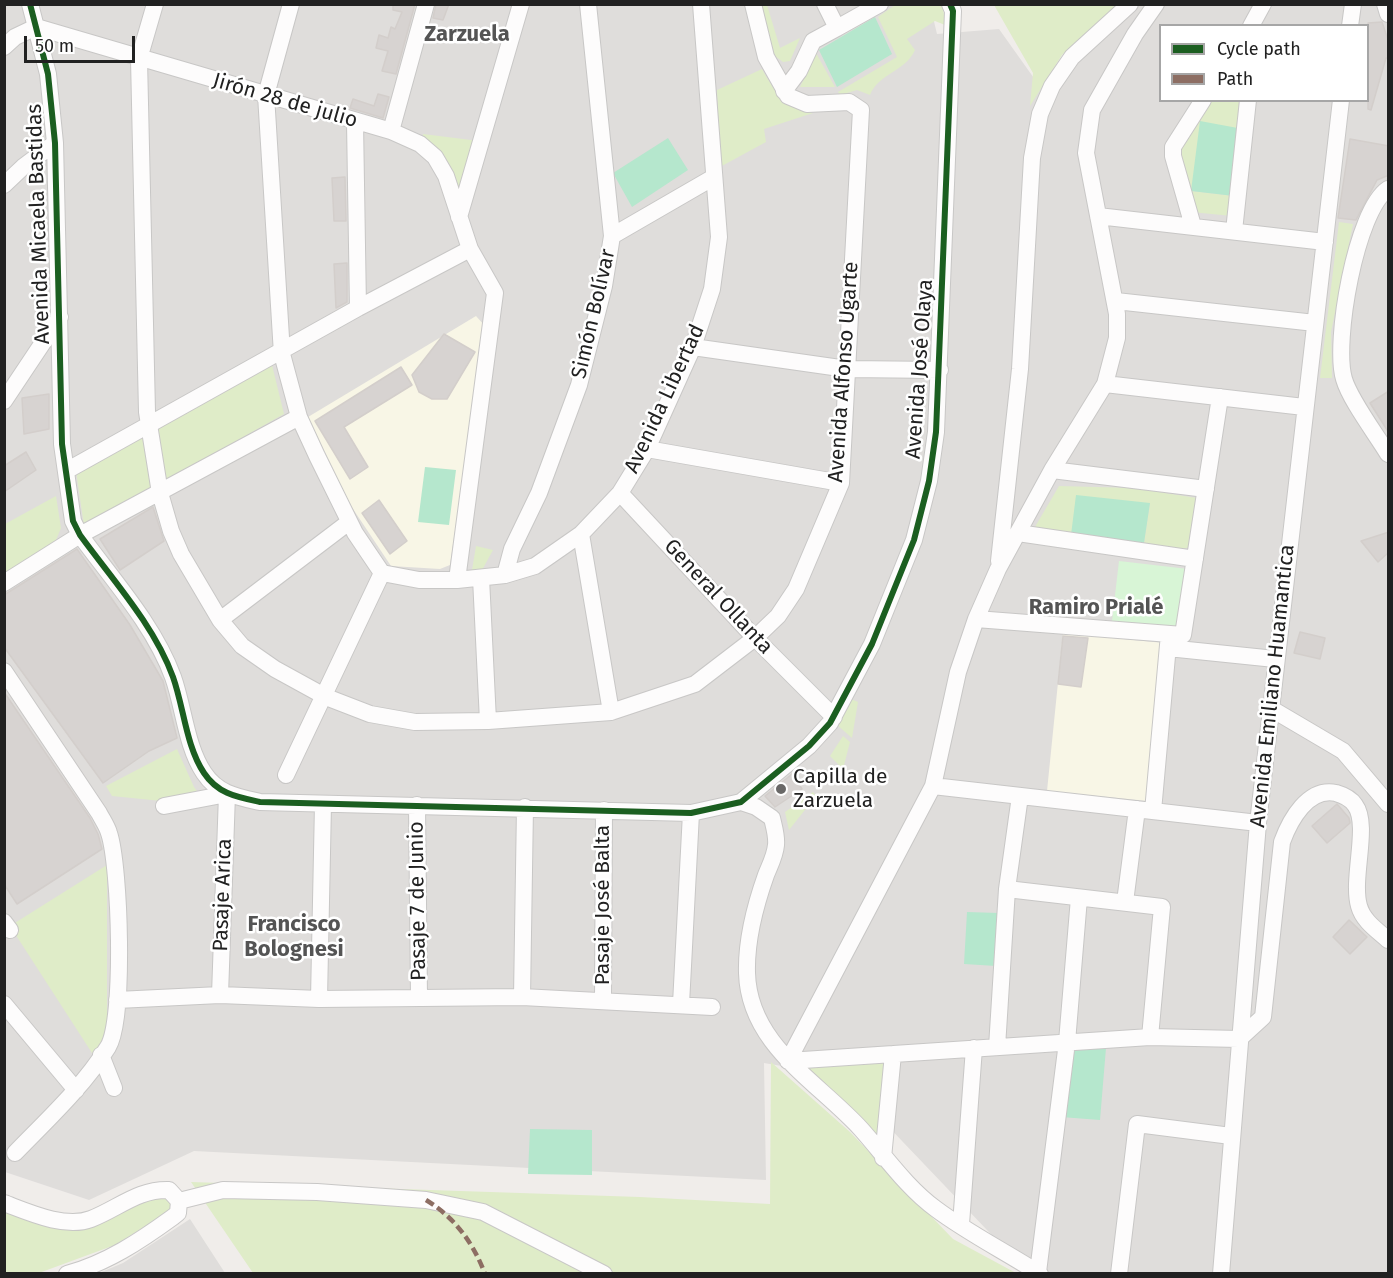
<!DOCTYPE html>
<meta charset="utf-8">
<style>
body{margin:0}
#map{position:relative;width:1393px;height:1278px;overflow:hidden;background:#f0edea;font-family:"Fira Sans",sans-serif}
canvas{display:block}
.frame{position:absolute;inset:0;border:6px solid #212121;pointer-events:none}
.legend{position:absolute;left:1159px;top:24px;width:210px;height:78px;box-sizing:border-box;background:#fff;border:2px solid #a6a6a6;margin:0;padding:8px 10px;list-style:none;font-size:18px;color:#212121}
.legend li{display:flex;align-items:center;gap:12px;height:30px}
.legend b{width:30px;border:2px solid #a6a6a6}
.scale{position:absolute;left:24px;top:36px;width:111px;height:27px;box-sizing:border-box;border:3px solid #212121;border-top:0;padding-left:8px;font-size:18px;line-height:21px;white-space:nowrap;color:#212121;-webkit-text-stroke:4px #fff;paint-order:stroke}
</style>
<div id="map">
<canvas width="1393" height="1278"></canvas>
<div class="frame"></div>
<ul class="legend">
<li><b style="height:8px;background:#1b5e20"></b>Cycle path</li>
<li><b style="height:8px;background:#8d6e63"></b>Path</li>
</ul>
<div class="scale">50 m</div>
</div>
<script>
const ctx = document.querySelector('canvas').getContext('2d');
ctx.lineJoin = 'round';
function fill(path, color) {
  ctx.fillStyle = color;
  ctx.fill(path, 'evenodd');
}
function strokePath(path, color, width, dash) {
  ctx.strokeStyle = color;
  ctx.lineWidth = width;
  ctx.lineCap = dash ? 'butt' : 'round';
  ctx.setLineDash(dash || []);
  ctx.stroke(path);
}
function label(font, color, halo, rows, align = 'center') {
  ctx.font = font + ' "Fira Sans",sans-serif';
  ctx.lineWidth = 5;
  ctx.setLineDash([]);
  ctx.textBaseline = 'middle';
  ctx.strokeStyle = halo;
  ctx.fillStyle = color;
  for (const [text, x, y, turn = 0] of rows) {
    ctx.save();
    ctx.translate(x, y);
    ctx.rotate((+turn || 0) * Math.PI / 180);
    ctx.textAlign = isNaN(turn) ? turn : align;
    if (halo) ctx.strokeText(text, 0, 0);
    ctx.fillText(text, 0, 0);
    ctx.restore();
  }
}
fill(new Path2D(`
 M5 5H930L937 34 999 29 1036 81 1140 5H1388V1273H1028L840 1076 764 1063 766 1180 194 1151 89 1200 5 1172ZM1160 26H1368V100H1160Z
 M190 1219 225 1273H99L123 1263Z`), '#dfdddb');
fill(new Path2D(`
 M476 316 485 326 450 565 440 569 391 566 349 503 308 417Z
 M1063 633 1164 643 1148 801 1047 791Z`), '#f8f6e6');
fill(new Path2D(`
 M761 5H767L780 48 800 38 790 61 783 62 775 56Z
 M895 5H943L945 25 935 21 907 39 915 50C906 71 878 74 870 95L857 90 840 95 838 92 897 57 878 17Z
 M994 5H1117L1062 55 1030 106 1033 73Z
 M816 53 835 87H800Z
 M762 69C775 93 786 106 813 113L764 129 766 142 720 167 717 90Z
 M1207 101H1247L1243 129 1191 191 1234 196 1232 216 1191 212 1179 145Z
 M423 134 487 142 468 216 423 140Z
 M1339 222 1353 224 1331 332 1332 378H1320Z
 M271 361 284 414 165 481 155 427Z
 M145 432 154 491 84 526 76 471Z
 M1059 486 1133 488 1197 498 1190 547 1183 549 1144 543 1150 503 1071 538 1032 532Z
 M56 496 61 528 56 540 5 573V524Z
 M476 546 493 550 481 572 472 570Z
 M851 699 858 702 852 738 836 724Z
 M843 736 850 742 843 769 830 756Z
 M177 749 194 787 203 799 181 803 112 796 106 786Z
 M813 792 816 796 789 830 785 812Z
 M107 865V1037L100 1050 92 1053 10 926Z
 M893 1054 883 1158 788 1061Z
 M771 1062 850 1132 953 1239 1016 1273H253L191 1182 640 1197 770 1204Z
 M163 1192 175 1205 162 1216 115 1245 39 1273H5L4 1210 49 1223Z`), '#dfecc8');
fill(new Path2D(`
 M1119 561 1188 569 1181 629 1112 621Z`), '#d8f5d6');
fill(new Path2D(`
 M875 17 892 54 837 87 819 50Z
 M1200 121 1243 129 1234 196 1191 191Z
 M668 138 688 170 632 207 613 173Z
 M425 467 456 470 449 525 418 522Z
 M1076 495 1150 503 1144 543 1071 535Z
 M967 912 999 913 996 966 964 964Z
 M1067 1042 1106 1048 1100 1120 1061 1117Z
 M530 1129 592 1130V1175L528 1174Z`), '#b5e7cd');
const building = new Path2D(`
 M393 4H415L396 74 382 71 388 51 376 48 379 35 388 38 391 27 395 29 402 12 393 10Z
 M436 4H449L443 20 433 18Z
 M1382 22 1389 43V58H1386L1371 110 1368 109V23Z
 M378 94 389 97 383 118 350 108 353 99 374 106Z
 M1350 139 1389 146V175L1377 180 1356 220 1338 218Z
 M345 177 346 221H334L332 178Z
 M347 263V302L336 308 334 264Z
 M444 334 475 352 447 399H432L419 392 412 375Z
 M401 367 412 385 344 427 368 467 350 479 315 421Z
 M1389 391V433L1370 403Z
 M49 394V429L24 434 22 398Z
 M26 452 36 470 4 492V466Z
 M379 500 407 541 390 554 362 513Z
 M153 507 164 541 120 570 100 539Z
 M1389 532V552L1378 562 1361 541Z
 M77 549 130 625 163 681 177 738 149 751 103 783 4 647V595Z
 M1300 632 1325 638 1320 659 1294 653Z
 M1063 636 1088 638 1081 687 1058 684Z
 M4 692 90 818 98 834 102 849 17 904 4 884Z
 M792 774 802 789 775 807 765 796Z
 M1337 804 1349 818 1350 823 1327 843 1312 826Z
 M1349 920 1367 937 1350 954 1333 937Z`);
fill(building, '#d7d3d1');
strokePath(building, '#d3cecb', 1.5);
const minor = new Path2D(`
 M30 4 48 74 55 143 62 444 73 521 80 535C112 579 154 625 173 677 184 708 186 746 204 773 218 794 237 797 260 802L691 813 741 802 809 746 830 723 872 644 914 540 929 481 936 432 953 11 950 4
 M155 4 139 59 147 412 160 493 171 531 181 554 220 620 242 646 275 669 326 697 370 714 415 722 488 721 611 712 695 684 755 638 778 616 796 589 841 483 861 110 849 102 807 104 788 96 766 57 753 4
 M291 4 266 95 282 354 299 417 317 456 355 533 382 573 419 580H457L505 575 535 566 581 534 620 493 647 449 693 347 712 289 719 237 701 4
 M825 4 837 28 880 4
 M1385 4 1388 14
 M1251 26 1263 4
 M1350 26 1353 4
 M4 47 15 37 36 27 391 131 420 144 435 157 446 176 470 249 495 293 457 580
 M784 91 799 71 813 41 837 28
 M355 122 358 308
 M391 131 426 4
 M4 185 23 167 55 143
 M1388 189C1356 210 1333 343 1344 379 1350 400 1376 434 1388 454
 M1098 216 1325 242
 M459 217 521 4
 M1193 226 1173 156V147L1203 100
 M1234 231 1248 100
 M612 236 714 177
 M1116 301 1315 323
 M693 347 847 369 940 370
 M1105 384 1304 407
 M4 401 60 317
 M647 449 841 483
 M1052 470 1206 489
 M66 471 358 308 470 249
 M620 493 755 638 834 717
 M1018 533 1195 559
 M581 534 611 712
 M999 561 1020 369 1032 158 1040 114 1052 86 1072 57 1130 4
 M505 575 512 549 539 493 579 385 604 286 612 236 588 4
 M481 578 488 721
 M4 583 80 535 299 417
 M976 619 1183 635 1220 397
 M220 620 349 522
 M1168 648 1275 659
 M4 671 99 813C102 819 107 826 109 833 120 866 125 1019 108 1047 83 1087 47 1120 15 1153
 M1270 708 1343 751 1388 804
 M286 775 382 573
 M933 786 1258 823
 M741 802 756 807 772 818C774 827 777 836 776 845 775 856 770 865 766 875 755 906 746 939 747 973 749 1045 817 1081 861 1129 885 1156 907 1188 936 1209 968 1233 1006 1252 1040 1274
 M417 805 419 998
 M164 806 227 794 220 995
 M1153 811 1169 634
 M1007 889 1162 907 1150 1037
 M1125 902 1137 809
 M4 922 10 930
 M522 997 525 807
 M319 999 323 804
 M117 1000 220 995 319 999 522 997 712 1007
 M603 1000 604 810
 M4 1004 76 1090
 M681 1004 691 813
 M997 1047 1007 889 1020 796
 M101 1055 114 1088
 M788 1061 933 786 958 672 976 619 998 569 1052 470 1105 384 1117 338V314L1086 153 1092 110 1135 34 1156 4
 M788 1061 1150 1037 1239 1039 1263 1017 1282 842C1290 820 1308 787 1336 793 1343 795 1351 799 1355 805 1370 825 1351 878 1359 906 1363 921 1377 930 1388 940
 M883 1158 893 1054
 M179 1201 223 1190 317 1192 426 1200 483 1212 604 1274
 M4 1203C28 1212 65 1229 91 1219 119 1208 138 1189 169 1190L179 1201 178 1213 173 1217C140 1241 107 1263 67 1274
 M961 1224 974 1048
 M1038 1272 1067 1042 1079 898
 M1119 1274 1137 1124 1231 1136
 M1221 1274 1258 823 1341 100`);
strokePath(minor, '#c8c7c6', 18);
strokePath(minor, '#fdfcfc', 16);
strokePath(new Path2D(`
 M426 1200C454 1217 473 1242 485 1274`), '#8d6e63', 4.5, [9, 4.5]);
strokePath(new Path2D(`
 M30 4 48 74 55 143 62 444 73 521 80 535C112 579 154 625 173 677 184 708 186 746 204 773 218 794 237 797 260 802L691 813 741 802 809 746 830 723 872 644 914 540 929 481 936 432 953 11 950 4`), '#1b5e20', 6);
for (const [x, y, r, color] of [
 [781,789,6,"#696867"]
]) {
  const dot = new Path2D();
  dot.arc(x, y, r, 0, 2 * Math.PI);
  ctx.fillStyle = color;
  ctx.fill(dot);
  strokePath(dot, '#fff', 2);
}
label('21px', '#212121', '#fff', [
 ["Jirón 28 de julio",285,101,16],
 ["Avenida Micaela Bastidas",39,224,-92],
 ["Simón Bolívar",594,314,-77],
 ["Avenida José Olaya",920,369,-86],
 ["Avenida Alfonso Ugarte",844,372,-86],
 ["Avenida Libertad",665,399,-65],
 ["General Ollanta",718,597,47],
 ["Avenida Emiliano Huamantica",1273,686,-84],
 ["Pasaje Arica",223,895,-88],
 ["Pasaje 7 de Junio",418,901,-91],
 ["Pasaje José Balta",603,905,-90]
]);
label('21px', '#212121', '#fff', [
 ["Capilla de",793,777],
 ["Zarzuela",793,801]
], 'left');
label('bold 22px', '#545454', '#fff', [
 ["Zarzuela",467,35],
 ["Ramiro Prialé",1096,608],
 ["Francisco",294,925],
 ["Bolognesi",294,950]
]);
</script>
